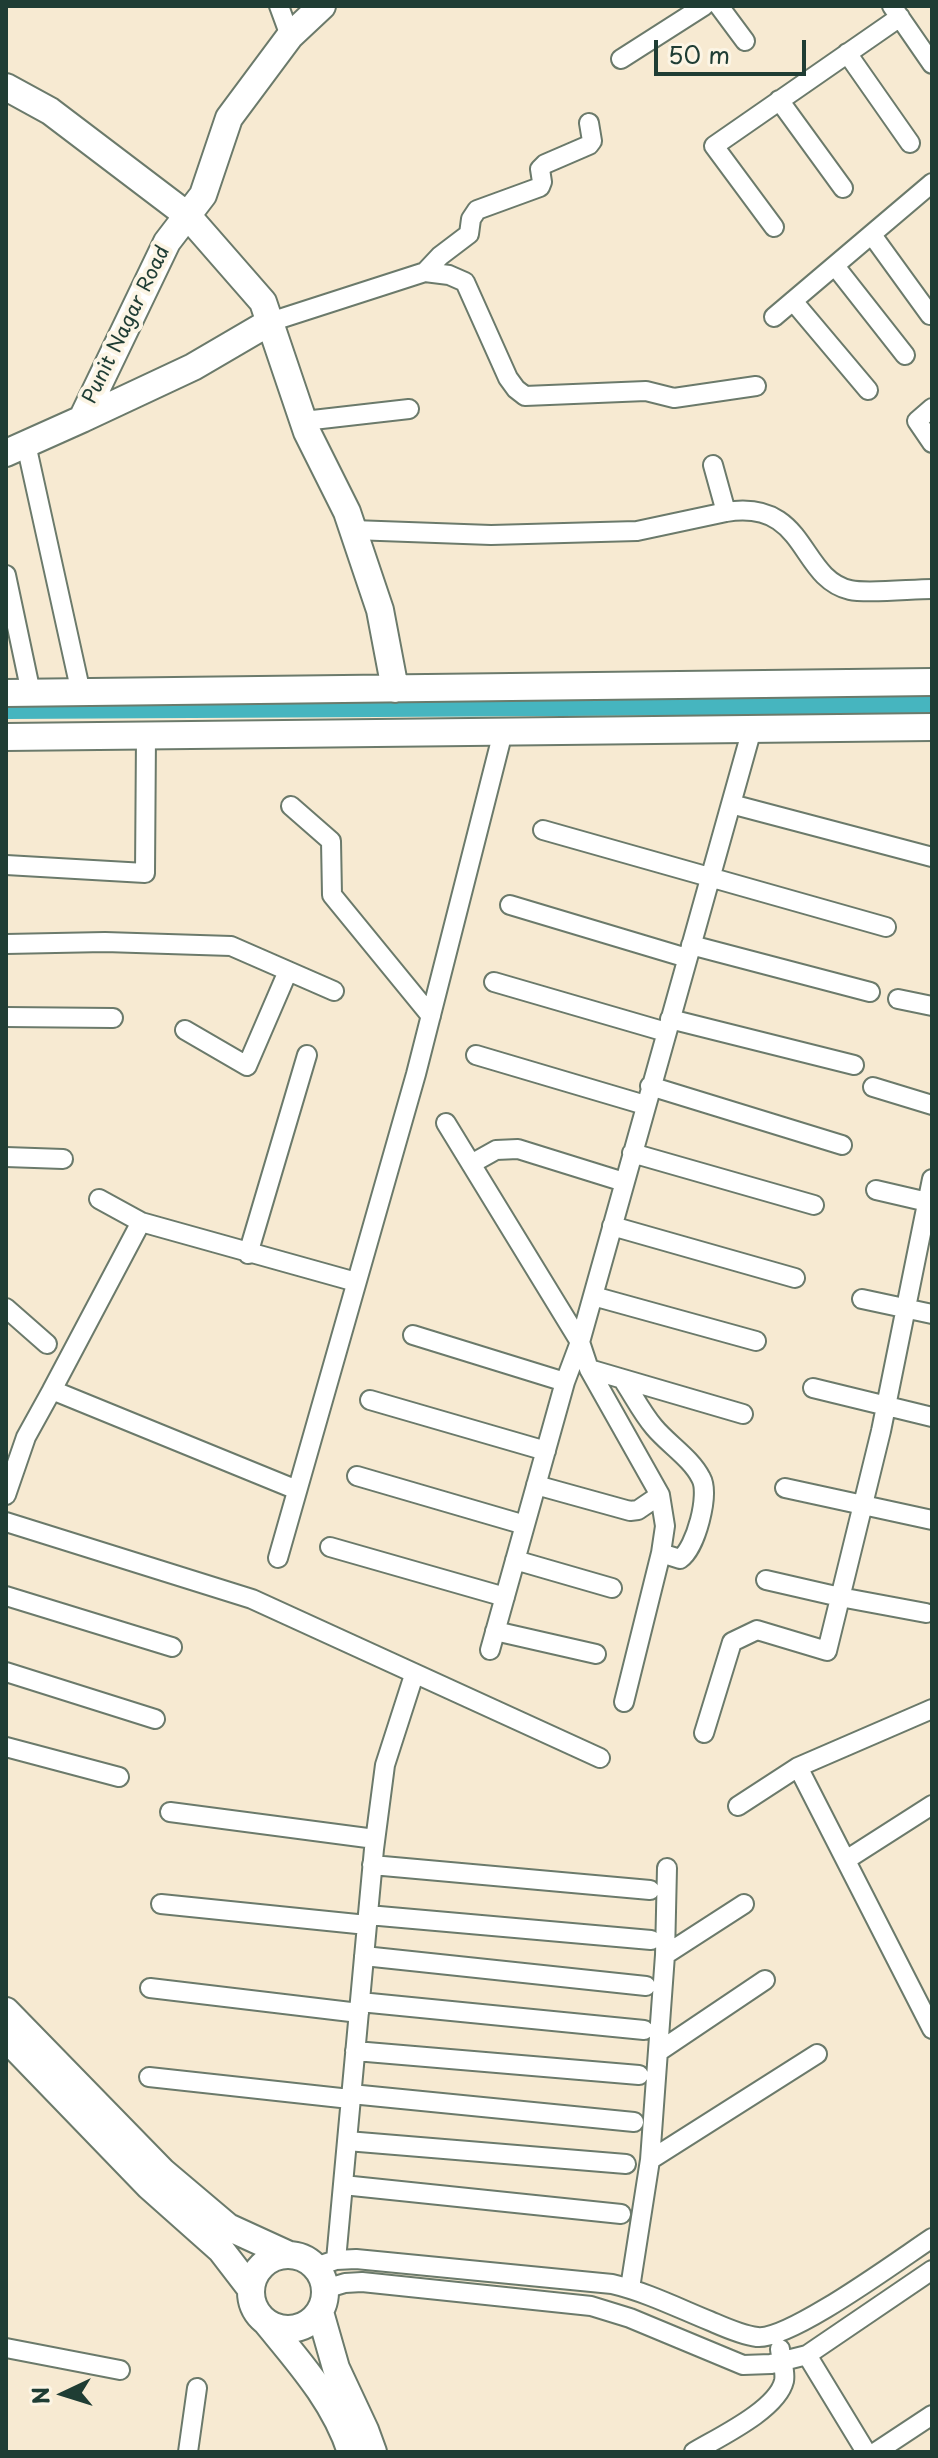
<!DOCTYPE html>
<style>
body{margin:0}
#map{position:relative;width:938px;height:2458px;overflow:hidden;background:#f7ead2;font-family:"Playpen Sans",sans-serif}
canvas{display:block}
.frame{position:absolute;inset:0;border:8px solid #1f3d34;pointer-events:none}
.north{position:absolute;left:24px;top:2354px;width:80px;height:80px;-webkit-text-stroke:6px #fcf5e5;paint-order:stroke;rotate:266deg;font-size:22px;font-weight:700;line-height:32px;text-align:center;color:#1f3d34}
.north::after{content:'';display:block;margin:auto;width:28px;height:36px;background:#1f3d34;clip-path:polygon(50% 0,100% 100%,50% 72%,0 100%)}
.scale{position:absolute;left:654px;top:40px;width:152px;height:36px;box-sizing:border-box;border:4px solid #1f3d34;border-top:0;padding-left:10px;font-size:24px;line-height:28px;white-space:nowrap;color:#1f3d34;-webkit-text-stroke:6px #fcf5e5;paint-order:stroke}
</style>
<div id="map">
<canvas width="938" height="2458"></canvas>
<div class="frame"></div>
<div class="north">N</div>
<div class="scale">50 m</div>
</div>
<script>
const ctx = document.querySelector('canvas').getContext('2d');
ctx.lineJoin = 'round';
function strokePath(path, color, width, dash) {
  ctx.strokeStyle = color;
  ctx.lineWidth = width;
  ctx.lineCap = dash ? 'butt' : 'round';
  ctx.setLineDash(dash || []);
  ctx.stroke(path);
}
function label(font, color, halo, rows, align = 'center') {
  ctx.font = font + ' "Playpen Sans",sans-serif';
  ctx.lineWidth = 8;
  ctx.setLineDash([]);
  ctx.textBaseline = 'middle';
  ctx.strokeStyle = halo;
  ctx.fillStyle = color;
  for (const [text, x, y, turn = 0] of rows) {
    ctx.save();
    ctx.translate(x, y);
    ctx.rotate((+turn || 0) * Math.PI / 180);
    ctx.textAlign = isNaN(turn) ? turn : align;
    if (halo) ctx.strokeText(text, 0, 0);
    ctx.fillText(text, 0, 0);
    ctx.restore();
  }
}
strokePath(new Path2D(`
 M6 708 932 703`), '#46b5bf', 22);
const street = new Path2D(`
 M279 6 290 36
 M719 6 745 41
 M892 6 932 64
 M847 53 910 143
 M621 59 704 6
 M779 100 843 188
 M774 227 714 146 900 17
 M872 235 930 315
 M835 266 905 355
 M425 272 449 275 465 282 508 378 516 389 525 396 646 391 674 398 756 386
 M793 301 868 390
 M774 317 932 183
 M270 322 425 272 440 256 469 234 471 219 477 210 540 187 542 182 540 169 545 164 589 145 592 141 589 123
 M932 408 917 421 932 443
 M304 421 409 409
 M26 444 81 693
 M726 512C808 499 798 578 850 590 867 594 912 589 932 589
 M353 530 491 535 637 531 726 512 713 465
 M6 575 31 693
 M731 804 932 857
 M291 806 331 841 332 895 431 1016
 M543 830 886 927
 M6 865 145 873 146 736
 M510 905 687 958
 M6 944 105 942 231 946 334 991
 M691 945 870 992
 M494 982 666 1032
 M898 999 932 1006
 M6 1017 113 1018
 M670 1019 854 1065
 M185 1030 247 1066 288 971
 M476 1055 645 1105
 M650 1086 842 1145
 M873 1087 932 1105
 M446 1123 580 1342 565 1382 490 1650
 M632 1153 814 1205
 M6 1157 63 1159
 M471 1164 496 1150 518 1149 624 1182
 M876 1190 932 1203
 M99 1199 141 1222
 M612 1226 795 1278
 M248 1254 307 1055
 M593 1296 756 1341
 M862 1299 932 1314
 M6 1308 47 1344
 M413 1335 565 1382
 M589 1369 743 1414
 M623 1380C633 1395 642 1413 654 1427 668 1444 691 1458 701 1478 710 1494 696 1548 680 1559L661 1553
 M813 1388 932 1417
 M52 1390 141 1222 356 1282
 M370 1400 546 1451
 M357 1476 525 1525
 M536 1485 630 1511 638 1510 660 1495
 M785 1488 932 1520
 M6 1495 26 1437 52 1390 297 1490
 M6 1522 252 1599 600 1758
 M330 1547 505 1597
 M278 1558 416 1074 503 732
 M515 1560 612 1588
 M766 1580 840 1597 926 1613
 M6 1596 172 1647
 M495 1631 596 1654
 M6 1672 155 1719
 M624 1702 661 1553 665 1526 660 1495 589 1369 580 1342 752 729
 M704 1733 732 1642 757 1630 827 1651 881 1431 932 1179
 M6 1747 119 1777
 M798 1767 932 2029
 M738 1806 798 1767 932 1709
 M170 1812 375 1839
 M846 1860 932 1805
 M372 1865 650 1890
 M161 1904 367 1925
 M368 1915 651 1940
 M665 1955 744 1904
 M364 1956 646 1986
 M150 1988 359 2013
 M360 2002 644 2030
 M355 2051 639 2075
 M658 2052 765 1980
 M149 2077 350 2099
 M351 2094 634 2122
 M347 2141 626 2164
 M650 2160 817 2054
 M343 2185 621 2214
 M336 2260 374 1849 385 1765 414 1675
 M315 2267 336 2260 356 2259 612 2284C646 2292 678 2308 710 2321 724 2327 741 2335 757 2337 789 2341 900 2259 932 2238
 M630 2288 650 2160 665 1955 667 1868
 M325 2289 345 2283 362 2282 591 2306 630 2318 743 2365 771 2364 807 2355 932 2270
 M6 2348 120 2370
 M807 2355 866 2452
 M188 2452 197 2388
 M694 2452C719 2437 777 2410 784 2381 786 2371 781 2359 780 2349
 M876 2452 932 2415`);
const secondary = new Path2D(`
 M6 87 50 111 187 215 263 302 307 432 347 512 380 610 395 689
 M82 419 193 367 270 322
 M6 453 82 419 167 242 203 195 229 118 290 36 322 6
 M6 693 932 682
 M6 737 932 727
 M6 2011 163 2172 228 2227 287 2254
 M6 2038 149 2186 221 2250 251 2289
 M251 2292a37 37 0 1 1 74 0a37 37 0 1 1-74 0Z
 M320 2312 336 2368 365 2430 373 2452
 M267 2323C299 2362 335 2402 351 2452`);
strokePath(street, '#6b7a6b', 22);
strokePath(secondary, '#6b7a6b', 30);
strokePath(street, '#fff', 18);
strokePath(secondary, '#fff', 26);
label('20px', '#1f3d34', '#fcf5e5', [
 ["Punit Nagar Road",127,325,-64]
]);
</script>
